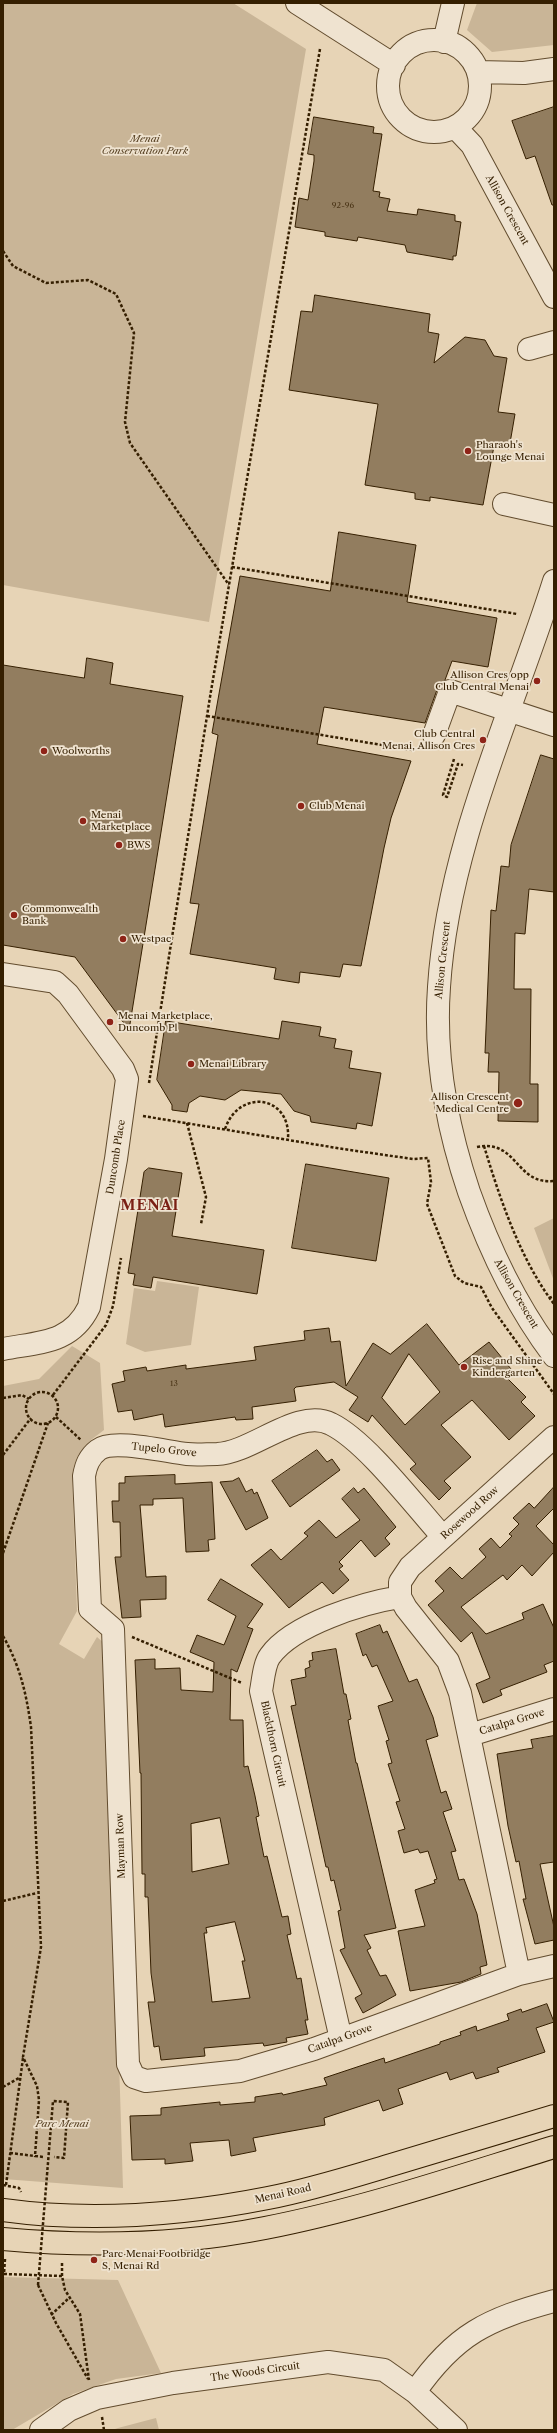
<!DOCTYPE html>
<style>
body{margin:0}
#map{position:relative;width:557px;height:2433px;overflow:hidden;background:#e7d4b6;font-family:"Libre Caslon Text",serif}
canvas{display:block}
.frame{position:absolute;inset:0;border:4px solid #351f01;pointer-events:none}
</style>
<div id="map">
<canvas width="557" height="2433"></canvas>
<div class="frame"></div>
</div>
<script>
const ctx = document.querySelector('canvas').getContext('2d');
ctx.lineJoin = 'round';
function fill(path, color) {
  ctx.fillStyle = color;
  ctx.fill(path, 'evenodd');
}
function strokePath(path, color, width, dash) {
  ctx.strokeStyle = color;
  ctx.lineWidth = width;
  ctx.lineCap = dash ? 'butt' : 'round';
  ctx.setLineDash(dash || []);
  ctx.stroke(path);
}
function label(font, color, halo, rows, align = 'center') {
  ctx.font = font + ' "Libre Caslon Text",serif';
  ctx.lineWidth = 3.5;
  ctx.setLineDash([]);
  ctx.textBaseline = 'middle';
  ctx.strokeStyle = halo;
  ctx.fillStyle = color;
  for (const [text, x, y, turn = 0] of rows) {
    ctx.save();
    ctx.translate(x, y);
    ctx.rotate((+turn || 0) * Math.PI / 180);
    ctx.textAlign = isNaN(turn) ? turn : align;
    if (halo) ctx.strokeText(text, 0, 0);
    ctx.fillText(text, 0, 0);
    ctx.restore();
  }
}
fill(new Path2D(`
 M3 3H233L306 49 209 622 3 585Z
 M477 3H554V45L492 52 467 30Z
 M554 1218V1281L534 1228Z
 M157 1281 199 1287 191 1345 145 1352 126 1344 134 1288 155 1291Z
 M72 1346 100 1363 104 1430C84 1445 77 1450 72 1475L77 1611 59 1644 84 1659 97 1637 106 1645 123 2188 3 2179V1386L39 1379Z
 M3 2277 118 2280 161 2373 116 2379 73 2394 12 2430H3Z
 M156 2418 159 2430H112L118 2428Z`), '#c9b597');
const building = new Path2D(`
 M554 107V205H552L535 156 526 159 512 121Z
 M314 117 374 127 373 133 382 134 373 191 380 192 379 197 390 199 387 211 417 215 418 209 455 215V221L461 222 456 256H453V260L407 252 405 245 358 237 357 241 325 236V232L295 227 299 198 308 200 314 161V155L308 154Z
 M315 295 430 314 428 332 439 334 434 363 465 337 485 340 494 356 507 358 498 412 515 414 509 449 494 446 483 505 430 497V501L415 499V493L365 485 378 404 289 390 301 311 312 312Z
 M339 532 416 545 407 602 497 618 488 667 452 661 445 680 438 687 425 723 324 707 317 744 411 761 391 818 384 848 361 966 343 964 340 977 300 972 299 983 274 979 276 968 190 954 199 904 190 903 218 735 212 733 240 576 330 591Z
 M87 658 113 663 110 684 183 696 129 1030 75 957 3 945V665L84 678Z
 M541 755 554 759V892L529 889 525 934 515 933 514 989H531L530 1084H538V1122L498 1121 499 1072H488L489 1053H485L491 910 496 911 501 866 509 867 511 845Z
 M166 1021 279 1039 282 1021 321 1027 319 1036 336 1039 334 1048 352 1051 349 1068 381 1073 372 1126 357 1123 356 1129 311 1122 310 1116 294 1111 281 1094 241 1090 225 1100 200 1096 189 1103 187 1112 172 1110V1105L157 1080Z
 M306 1164 389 1178 376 1261 292 1248Z
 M149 1168 182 1173 172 1236 264 1250 257 1294 153 1277 151 1288 133 1285 135 1274 128 1273 144 1172Z
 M427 1324 459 1365 489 1342 511 1369 504 1375 526 1397 521 1402 535 1416 509 1440 472 1400 441 1425 471 1457 444 1481 451 1488 439 1500 410 1469 416 1464 372 1415 368 1422 349 1410 358 1397 334 1382 296 1387 294 1389 296 1401 252 1407 253 1419 236 1420 235 1417 165 1427 163 1414 134 1420 132 1410 118 1412 112 1384 125 1381 123 1371 146 1367 147 1371 186 1365V1369L256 1360 254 1347 305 1340 304 1331 329 1328 331 1342 340 1341 346 1386 373 1343 390 1354ZM409 1354 440 1392 405 1425 382 1398Z
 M317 1450 327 1462 332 1459 340 1470 290 1507 272 1481Z
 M175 1475V1484L212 1482 215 1539 208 1540 209 1551 186 1552 183 1498 153 1499V1505H140L146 1577 166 1576V1599L140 1600 141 1617 122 1618 115 1557H121L120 1522H113L112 1501H119V1483H125V1477Z
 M239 1478 246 1492 252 1489 254 1494 257 1492 268 1518 246 1530 220 1482 232 1481Z
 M554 1487V1508L536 1526 554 1545V1552L532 1576 522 1565 507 1580 503 1575 461 1607 486 1634 524 1619 522 1613 543 1604 554 1628V1661L544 1665 547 1672 500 1690 502 1695 483 1703 476 1684 490 1678 472 1632 461 1642 428 1605 444 1591 435 1581 450 1567 462 1579 486 1557 479 1549 491 1538 500 1548 512 1536 509 1534 519 1524 513 1518 529 1503 534 1508Z
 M354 1488 358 1493 364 1488 396 1527 385 1538 390 1544 375 1557 361 1540 339 1562 343 1566 339 1569 349 1580 333 1594 322 1582 289 1608 251 1565 271 1549 281 1560 308 1536 304 1533 319 1520 336 1538 360 1520 342 1499Z
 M221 1579 263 1604 247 1627 253 1629 237 1672 231 1669 230 1720H243L244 1767 248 1766 255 1796 259 1816 256 1817 264 1857 267 1856 282 1917 288 1916 291 1934 287 1935 297 1979 301 1978 308 2020H305L308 2034 286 2038 287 2042 264 2046 263 2043 204 2048 205 2056 161 2060 159 2046 154 2047 148 2002H155L151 1973 148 1897H145V1874H142L141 1773H140L135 1660 155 1659V1669L180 1668 181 1690 213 1692 214 1662 190 1652 197 1635 224 1645 236 1616 208 1600ZM220 1818 229 1864 192 1872 191 1824ZM235 1922 245 1961H242L250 1998 212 2002 204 1933H207L206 1928Z
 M380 1625 383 1633 387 1631 409 1682 417 1679 433 1717 438 1736 426 1740 441 1793 446 1791 452 1809 443 1812 456 1851 451 1852 459 1880 464 1879 477 1914 487 1965 480 1967 481 1974 461 1982 410 1991 398 1931 425 1926 415 1890 435 1883 434 1880 437 1879 428 1851 420 1853 418 1849 404 1853 398 1831 405 1829 396 1802 400 1801 388 1764 392 1763 386 1741 389 1740 378 1706 393 1701 377 1665 372 1667 366 1654 363 1656 356 1634Z
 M336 1649 344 1694H346L351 1719 348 1720 356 1763H357L396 1928 364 1935 371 1948 367 1950 380 1976 386 1975 396 1995 363 2013 355 1998 362 1994 340 1950 345 1948 338 1911 341 1910 334 1880 331 1881 328 1867H326L291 1706 296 1705 291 1680 306 1677 305 1669 310 1667 309 1661 313 1660 312 1653Z
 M554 1736V1862L540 1864 554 1927V1940L535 1944 523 1899H526L519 1861 516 1862 508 1826 497 1754 533 1748 531 1740Z
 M547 2004 554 2022 536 2028 545 2052 497 2068 499 2072 476 2079 473 2072 450 2080 447 2072 398 2089 403 2104 383 2111 379 2100 324 2118 325 2125 253 2138 256 2151 231 2156 229 2140 190 2143 193 2161 165 2164V2159L132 2160 130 2116 161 2115V2108L220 2102V2105L255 2102V2097L282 2093 283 2095 327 2085 324 2078 384 2058 385 2063 440 2044V2042L461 2035 460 2032 476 2026 477 2031 509 2020 507 2014 521 2009 522 2012Z`);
fill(building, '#927d5f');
strokePath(building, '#351f01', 1);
const minor = new Path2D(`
 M297 3 394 65
 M388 86a46 46 0 1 1 92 0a46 46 0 1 1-92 0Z
 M444 42 453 3
 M478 72 524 73 554 69
 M455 127 472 145 554 297
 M529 349 554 342
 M504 504 554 515
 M554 581C512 714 448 845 439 987 434 1056 447 1127 469 1192 490 1251 516 1306 554 1356
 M434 735 450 691 554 725
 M3 974 55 982 68 994 123 1069 127 1079 116 1159 89 1307C71 1344 39 1342 3 1349
 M443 1537C415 1506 366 1441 331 1424 298 1407 252 1453 217 1454 207 1454 197 1455 187 1454 167 1452 113 1438 98 1450 89 1457 86 1465 84 1476L90 1609 113 1629 128 2064 134 2077 146 2081 240 2071 314 2049 519 1974 554 1966
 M400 1597V1582L410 1567 554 1437
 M470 1735 554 1709
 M341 2039 261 1691C263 1681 264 1664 270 1656 293 1624 363 1603 400 1597L406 1608 448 1661 460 1693 519 1974
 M415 2392C455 2334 488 2319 554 2301
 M41 2430 69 2410 97 2398 173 2383 328 2362 384 2370 415 2392 456 2430`);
const major = new Path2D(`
 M3 2210C90 2222 182 2215 268 2198 310 2190 351 2177 391 2165 446 2148 500 2132 554 2116
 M3 2239C90 2247 179 2245 265 2228 363 2209 459 2176 554 2147`);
strokePath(minor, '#624c2e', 24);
strokePath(major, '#351f01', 24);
strokePath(new Path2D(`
 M3 251 13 266 46 283 88 280 116 294 134 333 125 422 130 443 229 585
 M232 567 517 614
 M207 716 412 750
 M454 759 443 795 447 797 458 764 463 765
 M149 1083 210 697 320 49
 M143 1116 343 1149 413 1159 428 1158 431 1182 427 1204 455 1276 464 1283 481 1287 492 1308 554 1394
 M187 1123 206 1197 201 1224
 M225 1129C239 1088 291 1095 288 1139
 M484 1146C500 1199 520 1259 554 1304
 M477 1147C518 1139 515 1185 554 1181
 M549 1298 554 1296
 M26 1408a16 16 0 1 1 32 0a16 16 0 1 1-32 0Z
 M53 1395 106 1325 113 1306 121 1258
 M3 1398 22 1395 29 1399
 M56 1417 81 1440
 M3 1455 31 1418
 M3 1553 48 1423
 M3 1636C20 1666 26 1692 31 1727L41 1947 23 2057 37 2086 39 2100 35 2156 44 2157
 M132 1637 242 1683
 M3 1901 37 1893
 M3 2087 19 2078
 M10 2153 35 2156
 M47 2175 53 2101 68 2102 64 2158 54 2157
 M3 2185 19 2188 21 2192
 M6 2185 23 2058
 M5 2259 4 2274 62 2276 65 2290 80 2314 89 2380
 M62 2276V2262
 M38 2285 56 2323 88 2379
 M51 2315 69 2298
 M102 2417 104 2430`), '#351f01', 2.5, [3, 2]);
strokePath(minor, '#efe3d0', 22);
strokePath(major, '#e7d4b6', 22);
strokePath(new Path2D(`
 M38 2285 47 2175`), '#351f01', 2.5, [3, 2]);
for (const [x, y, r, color] of [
 [468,451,4,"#8f2418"],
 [537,681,4,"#8f2418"],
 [483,740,4,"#8f2418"],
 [44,751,4,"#8f2418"],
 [301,806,4,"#8f2418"],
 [83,821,4,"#8f2418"],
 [119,845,4,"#8f2418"],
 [14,915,4,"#8f2418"],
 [123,939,4,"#8f2418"],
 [110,1022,4,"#8f2418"],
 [191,1064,4,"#8f2418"],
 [518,1103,5,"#8f2418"],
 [464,1367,4,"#8f2418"],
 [94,2260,4,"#8f2418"]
]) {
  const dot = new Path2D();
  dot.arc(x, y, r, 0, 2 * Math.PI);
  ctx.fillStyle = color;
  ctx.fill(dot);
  strokePath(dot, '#efe3d0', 1.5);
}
label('8px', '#4c3618', null, [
 ["92-96",343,206],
 ["13",174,1384]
]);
label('italic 10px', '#5a4426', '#efe3d0', [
 ["Menai",145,139],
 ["Conservation Park",145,151],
 ["Parc Menai",62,2124]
]);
label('10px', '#351f01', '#efe3d0', [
 ["Allison Crescent",507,210,61],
 ["Allison Crescent",443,960,-84],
 ["Duncomb Place",116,1157,-81],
 ["Allison Crescent",516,1294,60],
 ["Tupelo Grove",164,1450,6],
 ["Rosewood Row",470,1513,-42],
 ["Catalpa Grove",512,1722,-17],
 ["Blackthorn Circuit",273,1744,78],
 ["Mayman Row",121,1846,-92],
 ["Catalpa Grove",340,2039,-20],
 ["Menai Road",283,2194,-13],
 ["The Woods Circuit",255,2372,-8]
]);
label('10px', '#351f01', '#efe3d0', [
 ["Pharaoh's",476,445],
 ["Lounge Menai",476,457],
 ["Allison Cres opp",529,675,"right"],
 ["Club Central Menai",529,687,"right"],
 ["Club Central",475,734,"right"],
 ["Menai, Allison Cres",475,746,"right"],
 ["Woolworths",52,751],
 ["Club Menai",309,806],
 ["Menai",91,815],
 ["Marketplace",91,827],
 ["BWS",127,845],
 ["Commonwealth",22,909],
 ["Bank",22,921],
 ["Westpac",131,939],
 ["Menai Marketplace,",118,1016],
 ["Duncomb Pl",118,1028],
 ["Menai Library",199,1064],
 ["Allison Crescent",509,1097,"right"],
 ["Medical Centre",509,1109,"right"],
 ["Rise and Shine",472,1361],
 ["Kindergarten",472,1373],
 ["Parc Menai Footbridge",102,2254],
 ["S, Menai Rd",102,2266]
], 'left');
ctx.letterSpacing = '1px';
label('bold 14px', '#7a1f14', '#efe3d0', [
 ["MENAI",150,1206]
]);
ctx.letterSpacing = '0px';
</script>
